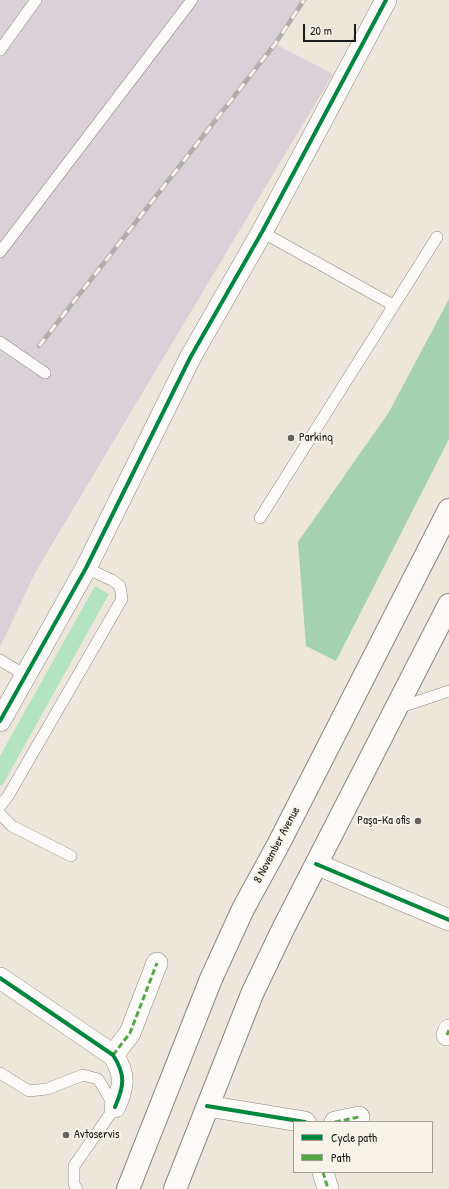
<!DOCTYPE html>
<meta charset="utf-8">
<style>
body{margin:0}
#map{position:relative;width:449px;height:1189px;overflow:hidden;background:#ece6db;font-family:"Patrick Hand",sans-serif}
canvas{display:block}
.legend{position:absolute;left:293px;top:1121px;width:140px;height:52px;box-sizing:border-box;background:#f7f3e8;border:1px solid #9f9d96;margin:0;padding:5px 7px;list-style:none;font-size:12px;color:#1c1c1c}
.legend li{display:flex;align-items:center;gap:8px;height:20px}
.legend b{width:20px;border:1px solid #9f9d96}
.scale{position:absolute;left:303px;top:24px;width:53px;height:18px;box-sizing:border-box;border:2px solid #1c1c1c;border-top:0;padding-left:5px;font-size:12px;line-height:14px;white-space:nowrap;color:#1c1c1c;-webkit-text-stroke:3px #f7f3e8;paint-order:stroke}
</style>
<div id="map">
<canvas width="449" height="1189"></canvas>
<ul class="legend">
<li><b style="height:5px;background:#00873e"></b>Cycle path</li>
<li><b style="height:5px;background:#52a943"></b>Path</li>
</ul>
<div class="scale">20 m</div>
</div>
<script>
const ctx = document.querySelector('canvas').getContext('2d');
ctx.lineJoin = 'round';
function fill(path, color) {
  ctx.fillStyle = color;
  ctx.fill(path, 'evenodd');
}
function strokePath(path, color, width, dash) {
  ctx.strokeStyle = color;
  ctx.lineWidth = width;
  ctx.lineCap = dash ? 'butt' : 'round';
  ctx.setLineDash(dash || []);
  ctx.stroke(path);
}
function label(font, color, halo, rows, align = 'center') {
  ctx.font = font + ' "Patrick Hand",sans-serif';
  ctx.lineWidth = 4;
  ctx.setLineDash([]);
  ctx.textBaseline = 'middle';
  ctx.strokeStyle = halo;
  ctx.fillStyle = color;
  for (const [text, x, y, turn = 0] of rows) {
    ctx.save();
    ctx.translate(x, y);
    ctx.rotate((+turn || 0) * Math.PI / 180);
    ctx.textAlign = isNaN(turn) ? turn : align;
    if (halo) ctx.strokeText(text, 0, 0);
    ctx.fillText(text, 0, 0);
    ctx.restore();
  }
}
fill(new Path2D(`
 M0 0H302L275 44 333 74 36 571 0 647Z`), '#dad0d7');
fill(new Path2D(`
 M95 586 109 594 2 786 0 785V756Z`), '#b4e4bf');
fill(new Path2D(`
 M449 299V439L336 661 306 646 298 542 389 412Z`), '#a6d1b0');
const service = new Path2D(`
 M0 50 36 0
 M262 232 393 305
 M0 252 192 0
 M0 342 45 373
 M260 518 437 237
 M0 660 25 675
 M398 708 449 691
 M0 806 8 796 122 599 120 586 112 580 86 568
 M0 814 12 826 71 856
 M0 1073 29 1091 47 1089 83 1075 98 1079 115 1107 74 1166V1184L77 1189`);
const minor = new Path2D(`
 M0 721 86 568 190 358 262 232 386 0
 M316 864 449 920
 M0 978 113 1055C126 1075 124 1086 115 1107
 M447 1035 449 1030
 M113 1055 130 1033 157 963
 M207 1106 305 1122
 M335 1122 359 1117
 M323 1172 328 1189`);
const trunk = new Path2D(`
 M128 1189 211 979 243 909 278 845 449 510
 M175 1189 252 994 283 929 449 605`);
strokePath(service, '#8a8782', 12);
strokePath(minor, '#8a8782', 22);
strokePath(trunk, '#8a8782', 24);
strokePath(service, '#fcfbfa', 11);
strokePath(minor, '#fcfbfa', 21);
strokePath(trunk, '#fcfbfa', 22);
const rail = new Path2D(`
 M39 346 275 44 304 0`);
strokePath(rail, '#afaeac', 4.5);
strokePath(rail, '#f7f3e8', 3, [9]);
strokePath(new Path2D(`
 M447 1035 449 1030
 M113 1055 130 1033 157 963
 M335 1122 359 1117
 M323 1172 328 1189`), '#52a943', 3, [6, 3]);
strokePath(new Path2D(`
 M0 721 86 568 190 358 262 232 386 0
 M316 864 449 920
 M0 978 113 1055C126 1075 124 1086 115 1107
 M207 1106 305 1122`), '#00873e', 4);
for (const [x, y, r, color] of [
 [291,438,4,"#65635f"],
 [418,821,4,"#65635f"],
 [66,1135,4,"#65635f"]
]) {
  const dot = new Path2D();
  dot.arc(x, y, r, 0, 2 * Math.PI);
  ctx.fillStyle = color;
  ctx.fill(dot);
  strokePath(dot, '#f7f3e8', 1.5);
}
label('12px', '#1c1c1c', '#f7f3e8', [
 ["Parkinq",299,438],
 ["Paşa-Ka ofis",410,821,"right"],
 ["Avtoservis",74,1135]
], 'left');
label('12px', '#1c1c1c', '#f7f3e8', [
 ["8 November Avenue",277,845,-62]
]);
</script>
